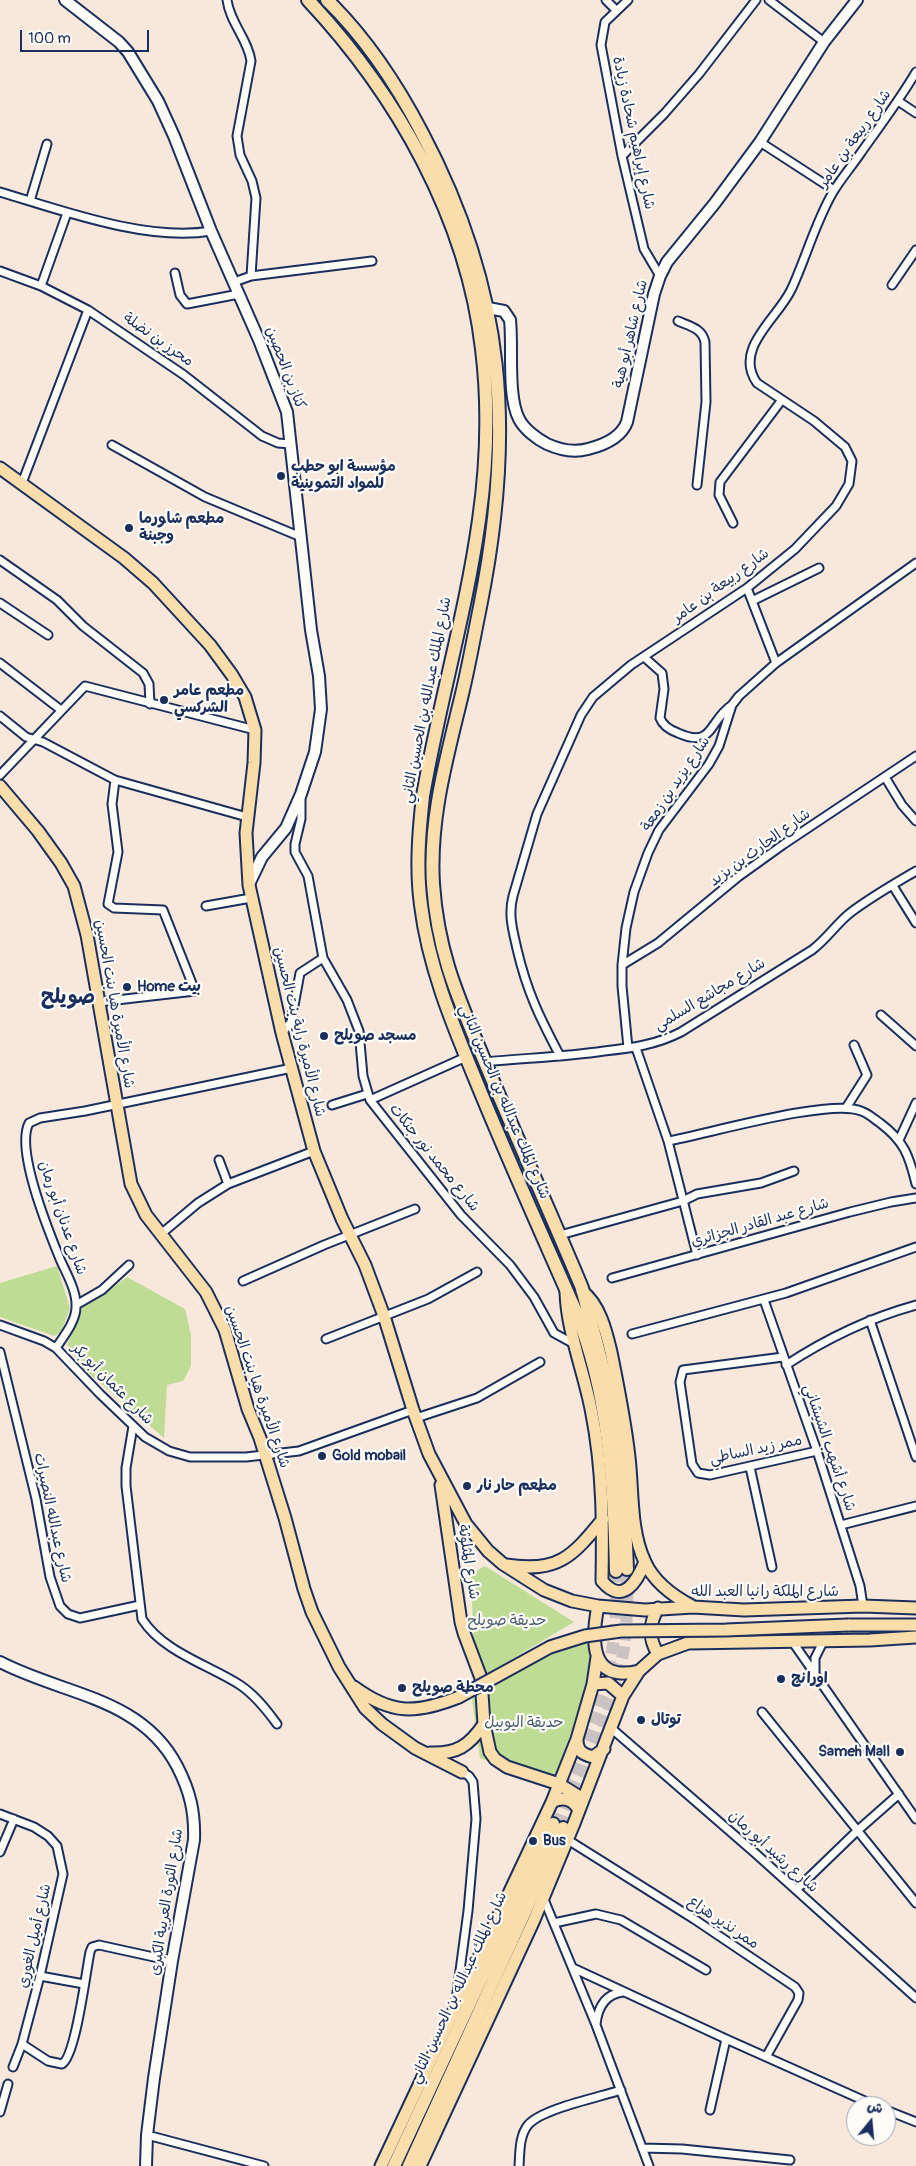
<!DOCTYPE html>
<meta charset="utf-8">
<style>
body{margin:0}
#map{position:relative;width:916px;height:2166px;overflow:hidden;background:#f7e8db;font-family:Pangolin,"Playpen Sans Arabic",sans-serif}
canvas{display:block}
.north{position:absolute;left:846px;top:2096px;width:50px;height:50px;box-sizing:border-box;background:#fdfcf7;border:1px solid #a3aaba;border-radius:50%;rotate:17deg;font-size:14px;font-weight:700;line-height:20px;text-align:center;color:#1b2f5e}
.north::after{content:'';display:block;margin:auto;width:18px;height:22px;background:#1b2f5e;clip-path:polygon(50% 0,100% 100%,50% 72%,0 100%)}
.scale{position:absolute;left:20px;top:30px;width:129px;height:22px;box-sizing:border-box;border:2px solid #1b2f5e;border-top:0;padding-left:6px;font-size:15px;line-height:18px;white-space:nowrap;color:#1b2f5e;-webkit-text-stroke:4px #fdfcf7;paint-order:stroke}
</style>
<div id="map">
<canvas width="916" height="2166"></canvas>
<div class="north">ش</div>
<div class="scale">100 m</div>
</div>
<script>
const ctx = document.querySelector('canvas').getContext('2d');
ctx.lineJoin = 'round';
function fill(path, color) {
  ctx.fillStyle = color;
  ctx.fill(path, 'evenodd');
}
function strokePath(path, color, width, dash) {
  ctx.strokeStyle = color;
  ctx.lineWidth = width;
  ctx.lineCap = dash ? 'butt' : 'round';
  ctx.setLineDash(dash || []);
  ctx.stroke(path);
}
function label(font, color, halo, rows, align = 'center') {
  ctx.font = font + ' Pangolin,"Playpen Sans Arabic",sans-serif';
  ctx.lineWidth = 4.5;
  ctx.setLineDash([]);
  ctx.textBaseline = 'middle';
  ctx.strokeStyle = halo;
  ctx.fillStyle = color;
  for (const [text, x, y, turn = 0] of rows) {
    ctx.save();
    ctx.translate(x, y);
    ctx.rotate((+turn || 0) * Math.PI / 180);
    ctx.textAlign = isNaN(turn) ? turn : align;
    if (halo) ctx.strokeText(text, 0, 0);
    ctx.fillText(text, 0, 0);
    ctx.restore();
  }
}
fill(new Path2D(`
 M57 1266 70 1308 61 1333 54 1336 0 1317V1283Z
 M127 1277 185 1309 191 1335V1366L183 1381 167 1385 164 1438 85 1370 67 1345 84 1304 108 1291Z
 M485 1566 574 1622 475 1681 471 1574Z
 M590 1642 592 1670 556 1776 549 1783 480 1758 472 1699C510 1675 545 1650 590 1642Z`), '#bedc94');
strokePath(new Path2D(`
 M553 1824C576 1766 608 1698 614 1636 617 1614 616 1592 616 1571
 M563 1828C587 1772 611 1714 623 1654 628 1626 627 1598 627 1569`), '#cbc3c2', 12, [12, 6]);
const street = new Path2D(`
 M227 0C230 23 248 39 251 61L237 136 240 155 252 181 256 198 251 276
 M606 0 616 10
 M628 0 605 22 601 45 622 156 644 249 660 276
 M769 0 824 42
 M898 101 916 113
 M760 142 834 190
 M622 156 664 114 699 74 756 0
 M0 192C61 210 147 242 211 231
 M30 201 47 144
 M0 271 41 286 88 310 184 375 262 436 278 443 291 444
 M175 273 180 295 187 304 239 294
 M234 282 251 276 372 261
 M892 285 916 250
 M41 286 67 213
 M678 321C689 326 702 328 705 342L706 402 697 485
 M112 445 205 497 301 537
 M22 483 88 310
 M733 523 719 495 720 482 781 401
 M0 560 57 600 83 626 143 673 149 684 150 704
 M747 588 776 663
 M752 601 819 568
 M0 603 48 635
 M644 657 662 673 664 689 660 718C663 726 670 730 678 733 714 749 708 721 732 705
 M0 663 61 710
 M0 716 26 737 43 742 115 780 247 817
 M0 775 85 686 255 730
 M885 777 902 805 916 821
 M301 797V819L295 844V852L308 876 323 958 347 1000 359 1031 363 1076 370 1100 461 1215 510 1265 534 1297 554 1333 574 1344
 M893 886 916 923
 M206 906 251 898
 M622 965 658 943 738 877 784 844 916 756
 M99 1002 195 991 163 910 114 908 108 904 118 852 112 804 115 780
 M881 1015 916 1046
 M282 1033 291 1022 300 973 323 958
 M628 1048 622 986V965L626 928 634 892 648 853 659 830 709 764 719 746 732 705 739 696 776 663 916 563
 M636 1048 668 1141 697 1255
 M560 1056C540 1018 527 992 517 949 513 931 508 915 513 896L537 814 581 715 593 697 631 665 747 588 795 549 836 506 849 484 852 461 845 447 814 421 757 383C733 349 777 319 791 290 806 258 815 223 833 192 841 179 851 167 860 154 879 127 899 101 916 72
 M485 1062C525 1058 564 1057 604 1051 631 1048 656 1045 681 1032L812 950C827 939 836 924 850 913 871 897 894 884 916 871
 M370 1100 466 1057
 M332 1105 367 1094
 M846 1108 867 1075 854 1045
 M899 1140 916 1103
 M668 1141C707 1134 830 1098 861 1111 868 1113 874 1119 880 1123 904 1141 909 1155 916 1184
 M219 1160 228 1184
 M161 1234 198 1203 228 1184 314 1151
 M560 1235 683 1201 697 1194 761 1183 794 1171
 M612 1278 850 1212 891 1202 916 1198
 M243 1281 324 1245 415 1209
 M764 1300 817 1451 860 1586 863 1606
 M76 1305 102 1290 129 1265
 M870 1320 916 1457
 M0 1325 44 1341 56 1348 100 1394 145 1437 169 1451 190 1457H246L299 1451 413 1410
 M632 1334 786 1293 916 1247
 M326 1339 428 1299 477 1272
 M56 1348C64 1336 76 1321 76 1307 77 1291 66 1273 60 1259 49 1232 15 1150 29 1123L40 1118 85 1111 292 1068
 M0 1352 36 1499 50 1577 60 1606 68 1614 80 1618 140 1605
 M783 1357 683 1370 680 1382 692 1464 698 1473 710 1475 817 1451
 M786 1365C827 1338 869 1318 916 1305
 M416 1418 477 1398 540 1362
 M133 1426 126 1468V1486L142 1619C163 1652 209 1665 240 1685 255 1695 266 1709 277 1724
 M750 1467 772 1567
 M841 1525 916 1506
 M792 1641 916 1819
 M815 1672V1658L824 1640
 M762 1712 916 1903
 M611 1728 755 1853 916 1998
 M0 1814 34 1827 48 1836 57 1846 63 1874 40 1976 22 2044 13 2067
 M568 1840 694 1919 795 1987 799 1993 798 2000 766 2057
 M0 1852 14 1819
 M796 1890 857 1831 899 1794
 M543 1897 596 2025 649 2166
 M554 1923 596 1914 621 1920 706 1970
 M573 1968 726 2039 876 2106
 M40 1976 84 1984
 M456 2000 468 1911 476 1819 473 1782 469 1776 462 1772
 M596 2024C598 2007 605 1994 623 1992
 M22 2044 48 2061 62 2064C76 2056 86 1971 90 1952L92 1947 99 1945 172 1961
 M710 2110 726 2039
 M886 2110 916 2122
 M0 2112 8 2084
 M147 2135 264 2166
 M642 2148 682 2149 790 2160
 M519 2166C520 2153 519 2136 528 2125 541 2109 600 2097 621 2090`);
const secondary = new Path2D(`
 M65 0 119 42 128 52 158 101 174 136 211 231 259 340 287 412 311 630 319 676 321 709 315 752 301 794 286 828 262 857 250 882
 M488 308 504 311 510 320C513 347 507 396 519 419 524 429 537 439 547 444 560 450 573 453 588 449 604 445 621 438 627 422L654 294 660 276 667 262 715 203 760 142 824 42 857 0
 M0 1662C63 1695 141 1697 177 1766 190 1791 195 1812 194 1840L172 1961 154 2078 147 2135 146 2166`);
const primary = new Path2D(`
 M0 468 124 558 153 583 210 645 232 675 245 697 255 730 254 763 246 833 249 885 282 1033 314 1151 342 1219 365 1265 384 1316 413 1410 429 1454 466 1524 488 1551 503 1564 544 1590 572 1601 598 1606
 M0 786 38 831 61 863 74 886 87 935 131 1184 146 1215 206 1292 225 1330 248 1409 260 1438 285 1518 304 1589 312 1612 339 1667 365 1708 382 1724 415 1748 462 1772
 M582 1291C600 1305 606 1331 611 1352 618 1387 625 1421 629 1457 633 1491 630 1531 645 1562 654 1582 673 1596 692 1606
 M566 1292C567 1332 585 1374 592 1414 603 1470 603 1525 602 1581 623 1606 637 1581 645 1562
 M441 1485 461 1622 464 1633 481 1678 484 1724 490 1752 495 1759 507 1767 559 1784 583 1799
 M506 1565C558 1573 572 1557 603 1519
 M848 1625H916
 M658 1654C648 1638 649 1624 658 1608
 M639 1671C590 1683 591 1641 598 1606L645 1610 693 1607 744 1610 863 1606 916 1608
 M593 1684 608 1683 623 1696
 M354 1687C392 1715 416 1714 459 1697
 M577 1739C577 1751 582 1754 593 1757L604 1749
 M430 1753C457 1754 469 1746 484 1724
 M552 1802C563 1796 573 1799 579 1810
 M381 2166 552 1802 577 1739 593 1684 597 1657
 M420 2166 534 1920 573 1826 623 1696 639 1671 658 1654 688 1643 870 1640 916 1637`);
const highway = new Path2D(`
 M308 0C397 95 467 218 482 349 489 405 487 464 479 520 466 613 439 703 423 796 419 832 416 869 421 905 429 971 456 1032 481 1093 511 1166 544 1239 576 1312 609 1393 614 1484 616 1571
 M327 0C366 38 397 85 422 133 506 292 515 433 480 607 474 636 469 665 462 694 447 757 429 818 433 884 438 957 460 1001 487 1067 518 1141 551 1214 582 1288 594 1335 608 1381 616 1429 624 1475 625 1523 627 1569
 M394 2166 553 1824
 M409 2166 563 1828`);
strokePath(street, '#1b2f5e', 11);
strokePath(secondary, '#1b2f5e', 14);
strokePath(primary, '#1b2f5e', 15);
strokePath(highway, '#1b2f5e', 16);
strokePath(street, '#fdfcf7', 7);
strokePath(secondary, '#fdfcf7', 10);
strokePath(primary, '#f9deab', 11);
strokePath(highway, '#f9deab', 12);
const primaryBridge = new Path2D(`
 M459 1697 550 1647 585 1636 621 1631 726 1630 848 1625`);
strokePath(primaryBridge, '#1b2f5e', 15, []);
strokePath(primaryBridge, '#f9deab', 11);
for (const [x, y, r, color] of [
 [281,476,5,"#1b2f5e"],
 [129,528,5,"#1b2f5e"],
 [164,700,5,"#1b2f5e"],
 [127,987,5,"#1b2f5e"],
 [324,1036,5,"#1b2f5e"],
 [322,1456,5,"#1b2f5e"],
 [467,1486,5,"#1b2f5e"],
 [781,1679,5,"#1b2f5e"],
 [402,1688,5,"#1b2f5e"],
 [641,1720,5,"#1b2f5e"],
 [900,1752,5,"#1b2f5e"],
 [533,1841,5,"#1b2f5e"]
]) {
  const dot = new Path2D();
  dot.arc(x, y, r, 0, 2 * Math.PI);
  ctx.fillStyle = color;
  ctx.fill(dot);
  strokePath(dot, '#fdfcf7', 2);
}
label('15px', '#1b2f5e', '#fdfcf7', [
 ["شارع إبراهيم شحادة زيادة",633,133,78],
 ["شارع ربيعة بن عامر",855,139,-55],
 ["شارع شاهر أبو هية",631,334,-77],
 ["محرز بن نضلة",158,340,35],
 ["كناز بن الحصين",285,368,69],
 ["شارع ربيعة بن عامر",721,586,-36],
 ["شارع الملك عبدالله بن الحسين الثاني",427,700,-79],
 ["شارع يزيد بن زمعة",676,784,-56],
 ["شارع الحارث بن يزيد",760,848,-36],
 ["شارع مجاشع السلمي",710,995,-31],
 ["شارع الأميرة هيا بنت الحسين",114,1004,80],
 ["شارع الأميرة راية بنت الحسين",299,1032,76],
 ["شارع الملك عبدالله بن الحسين الثاني",504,1102,67],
 ["شارع محمد نور جنكات",434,1158,51],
 ["شارع عدنان أبو رمان",62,1218,71],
 ["شارع عبد القادر الجزائري",760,1223,-16],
 ["شارع عثمان أبو بكر",112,1384,45],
 ["شارع الأميرة هيا بنت الحسين",257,1387,71],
 ["شارع أشهب الشيشاني",829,1448,71],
 ["ممر زيد الساطي",756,1450,-12],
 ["شارع عبدالله النصيرات",52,1518,78],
 ["شارع المثلوثة",468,1562,81],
 ["شارع الملكة رانيا العبد الله",765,1592],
 ["شارع رشيد أبو رمان",773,1852,42],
 ["شارع الثورة العربية الكبرى",167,1902,-81],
 ["ممر نذير هزاع",723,1923,34],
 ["شارع أميل الغوري",35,1936,-77],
 ["شارع الملك عبدالله بن الحسين الثاني",459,1988,-65]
]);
label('bold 15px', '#1b2f5e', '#fdfcf7', [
 ["مؤسسة ابو حطب",291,467],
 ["للمواد التموينية",291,484],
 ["مطعم شاورما",139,519],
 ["وجبنة",139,536],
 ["مطعم عامر",174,691],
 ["الشركسي",174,708],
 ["Home بيت",137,987],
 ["مسجد صويلح",334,1036],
 ["Gold mobail",332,1456],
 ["مطعم حار نار",477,1486],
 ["اورانج",791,1679],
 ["محطة صويلح",412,1688],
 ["توتال",651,1720],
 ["Sameh Mall",890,1752,"right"],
 ["Bus",543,1841]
], 'left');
label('15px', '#445a6c', '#fdfcf7', [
 ["حديقة صويلح",507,1621],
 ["حديقة اليوبيل",524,1723]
]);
label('bold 20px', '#1b2f5e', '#fdfcf7', [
 ["صويلح",68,998]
]);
</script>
